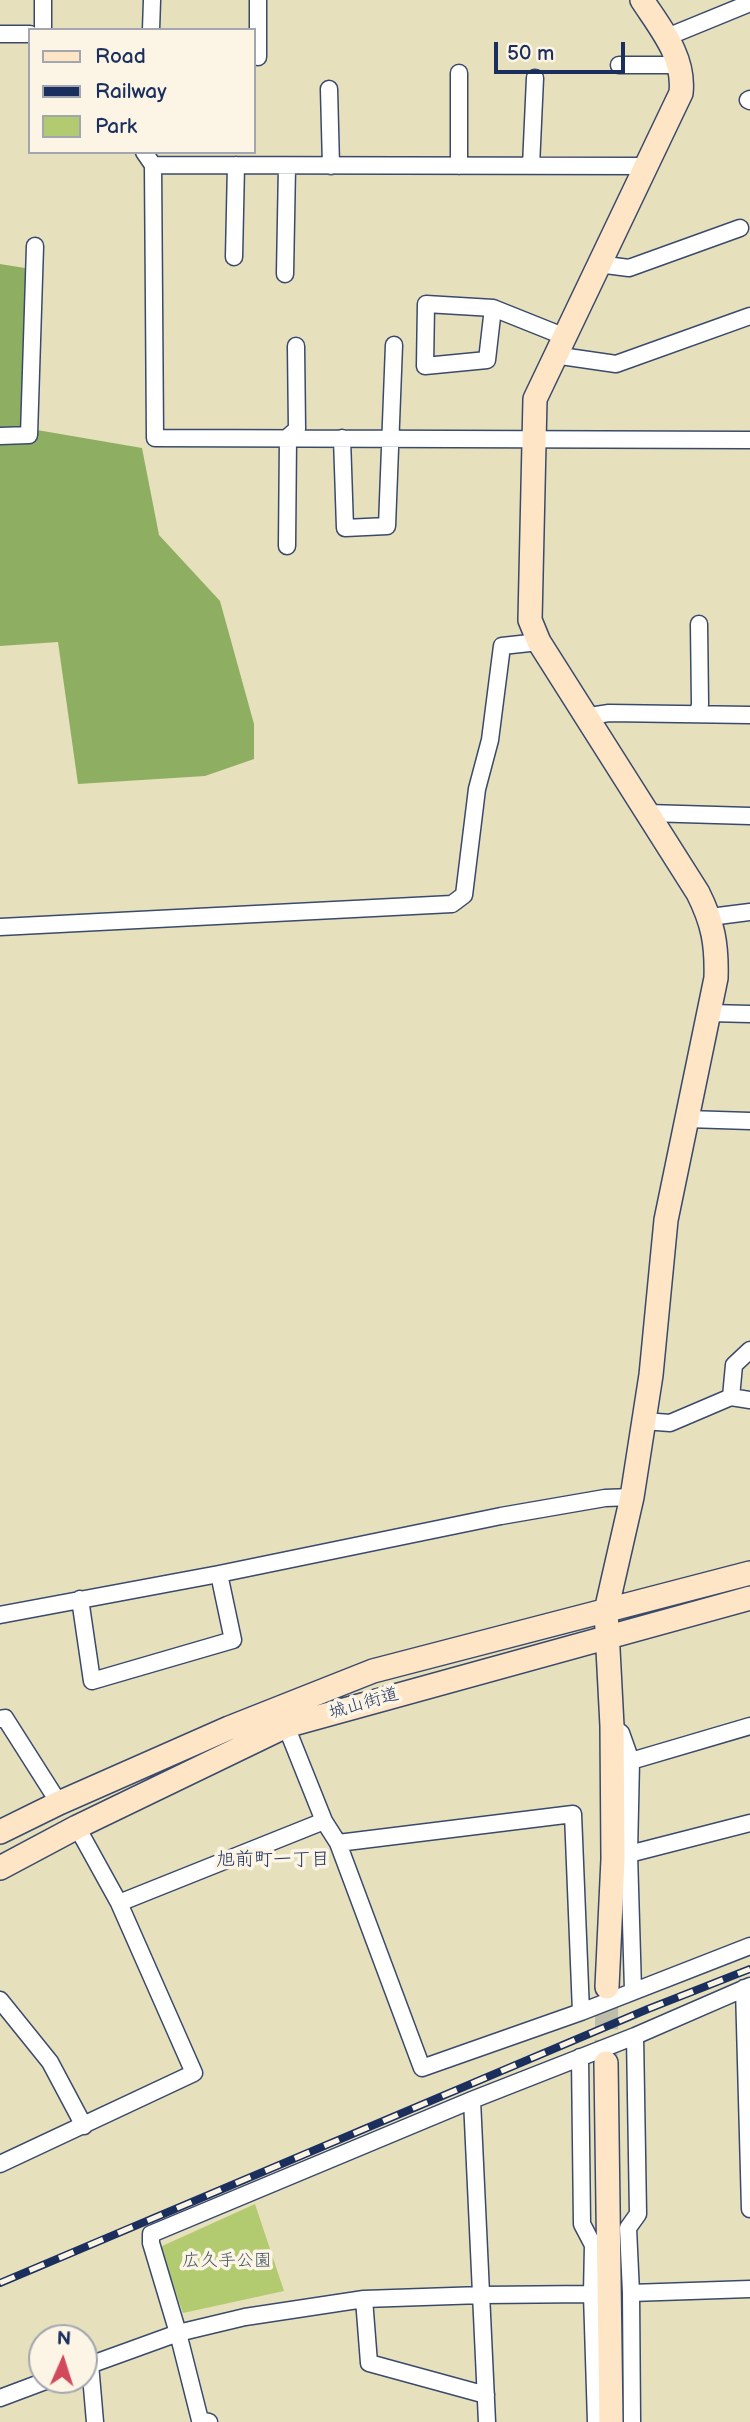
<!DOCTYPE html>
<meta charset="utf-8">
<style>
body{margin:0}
#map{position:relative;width:750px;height:2422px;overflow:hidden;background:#e7e0bc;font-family:"Balsamiq Sans",sans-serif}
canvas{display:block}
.legend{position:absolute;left:28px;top:28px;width:228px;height:126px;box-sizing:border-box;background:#fcf5e5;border:2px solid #a2a6af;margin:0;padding:9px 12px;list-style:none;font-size:21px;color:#1b2f5e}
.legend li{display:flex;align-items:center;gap:14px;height:35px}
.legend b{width:35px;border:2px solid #a2a6af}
.north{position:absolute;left:28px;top:2324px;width:70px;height:70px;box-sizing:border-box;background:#fcf5e5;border:2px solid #a2a6af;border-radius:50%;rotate:3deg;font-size:19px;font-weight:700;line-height:28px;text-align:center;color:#1b2f5e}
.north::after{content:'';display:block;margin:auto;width:24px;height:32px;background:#d1495b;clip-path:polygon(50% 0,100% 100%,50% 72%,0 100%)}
.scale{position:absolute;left:494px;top:42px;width:131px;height:32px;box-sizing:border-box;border:4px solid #1b2f5e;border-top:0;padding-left:9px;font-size:21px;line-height:24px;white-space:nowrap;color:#1b2f5e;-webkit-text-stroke:5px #fcf5e5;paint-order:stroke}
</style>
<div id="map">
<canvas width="750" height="2422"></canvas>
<ul class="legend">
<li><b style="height:9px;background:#fde5c5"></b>Road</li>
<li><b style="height:9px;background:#1b2f5e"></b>Railway</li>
<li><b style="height:19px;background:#b3cb70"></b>Park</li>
</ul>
<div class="north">N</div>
<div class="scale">50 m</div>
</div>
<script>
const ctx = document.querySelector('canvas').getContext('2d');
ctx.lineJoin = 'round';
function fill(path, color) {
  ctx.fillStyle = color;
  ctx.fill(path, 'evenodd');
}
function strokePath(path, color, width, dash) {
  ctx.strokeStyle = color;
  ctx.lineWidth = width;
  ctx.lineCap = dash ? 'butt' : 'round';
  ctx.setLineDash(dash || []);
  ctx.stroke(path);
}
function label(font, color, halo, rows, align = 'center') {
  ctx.font = font + ' "Balsamiq Sans","Klee One",sans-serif';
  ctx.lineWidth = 7;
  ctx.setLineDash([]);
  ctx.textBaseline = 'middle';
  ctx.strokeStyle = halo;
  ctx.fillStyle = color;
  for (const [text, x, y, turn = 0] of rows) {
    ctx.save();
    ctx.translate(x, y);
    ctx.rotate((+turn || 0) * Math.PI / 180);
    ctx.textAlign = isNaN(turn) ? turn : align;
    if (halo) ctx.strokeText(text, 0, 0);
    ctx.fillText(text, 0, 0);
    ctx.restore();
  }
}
fill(new Path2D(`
 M255 2204 284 2291 183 2313 160 2247Z`), '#b3cb70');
fill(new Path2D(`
 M0 264 31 269 37 430 142 448 159 535 220 601 254 724V759L205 776 78 784 58 642 0 646Z`), '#8eaf62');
strokePath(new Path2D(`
 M606 2063 607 1987`), '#bebda9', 23, [23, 11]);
const street = new Path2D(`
 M43 0V30
 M151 30 152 0
 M0 34H30
 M667 37 750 3
 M258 57V0
 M619 65H680
 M329 89 331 166
 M750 99 748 100 750 101
 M144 152 153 165 646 166
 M153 165 155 438 750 440
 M459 166V73
 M531 166 535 78
 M234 257 236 165
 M598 264 629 268 740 228
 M285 274 287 166
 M493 308 487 360 425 366 426 304 493 308 563 336
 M554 355 616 364 750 316
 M0 436 29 435 35 246
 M342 438 345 528 387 526 394 345
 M287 546 288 437 297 429 296 346
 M698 714 700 704 699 624
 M588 720 596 715 609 713 750 715
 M647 813 750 816
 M710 917 750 912
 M0 927 452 904 464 895 477 789 490 740 502 646 539 642
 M709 1013 750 1014
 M687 1119 750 1121
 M731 1397 734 1365 750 1350
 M644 1421 670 1423 731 1397 750 1400
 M80 1599 92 1681 233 1640 219 1574
 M0 1615 219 1574 501 1516 605 1498 632 1497
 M0 1719 5 1718 59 1803
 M286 1726 324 1821 338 1843 422 2068 581 2012 750 1946
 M612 1726 621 1733 631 1761 629 1854 633 1990
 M631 1761 750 1726
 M338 1843 573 1814 581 2012
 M629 1854 750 1823
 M119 1903 324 1821
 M744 1988 750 2209
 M0 2000 50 2062 84 2126
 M580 2057 582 2224 593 2245 592 2294 596 2422
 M472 2100 487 2422
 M0 2164 194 2073 119 1903 77 1827
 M631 2293 750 2289
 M364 2299 369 2363 486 2395
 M90 2364 95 2422
 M84 2367 178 2333 245 2317 364 2299 482 2295 592 2294
 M0 2398 48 2380
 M209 2422 200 2420 178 2333 151 2243V2234L472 2100 635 2036 750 1986
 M632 2422 631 2293 628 2228 638 2214 635 2036`);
const secondary = new Path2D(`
 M0 1832 59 1803 229 1728 373 1671 750 1573
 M0 1868 77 1827 286 1726 750 1598
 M607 1987 613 1859 612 1726 606 1611 632 1497 651 1375 666 1220 716 978C717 944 713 923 698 893L539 642 530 620 535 399 681 93C685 57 661 29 642 0
 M606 2063 611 2422`);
strokePath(street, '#3a4a6c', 19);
strokePath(secondary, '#3a4a6c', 26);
strokePath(street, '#fff', 16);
strokePath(secondary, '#fde5c5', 23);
const rail = new Path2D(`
 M0 2283 648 2009 750 1969`);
strokePath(rail, '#1b2f5e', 8);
strokePath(rail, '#fcf5e5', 5, [16]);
label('18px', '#1b2f5e', '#fcf5e5', [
 ["城山街道",364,1704,-16]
]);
label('18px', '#415662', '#fcf5e5', [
 ["広久手公園",227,2261]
]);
label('19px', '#1b2f5e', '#fcf5e5', [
 ["旭前町一丁目",273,1860]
]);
</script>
